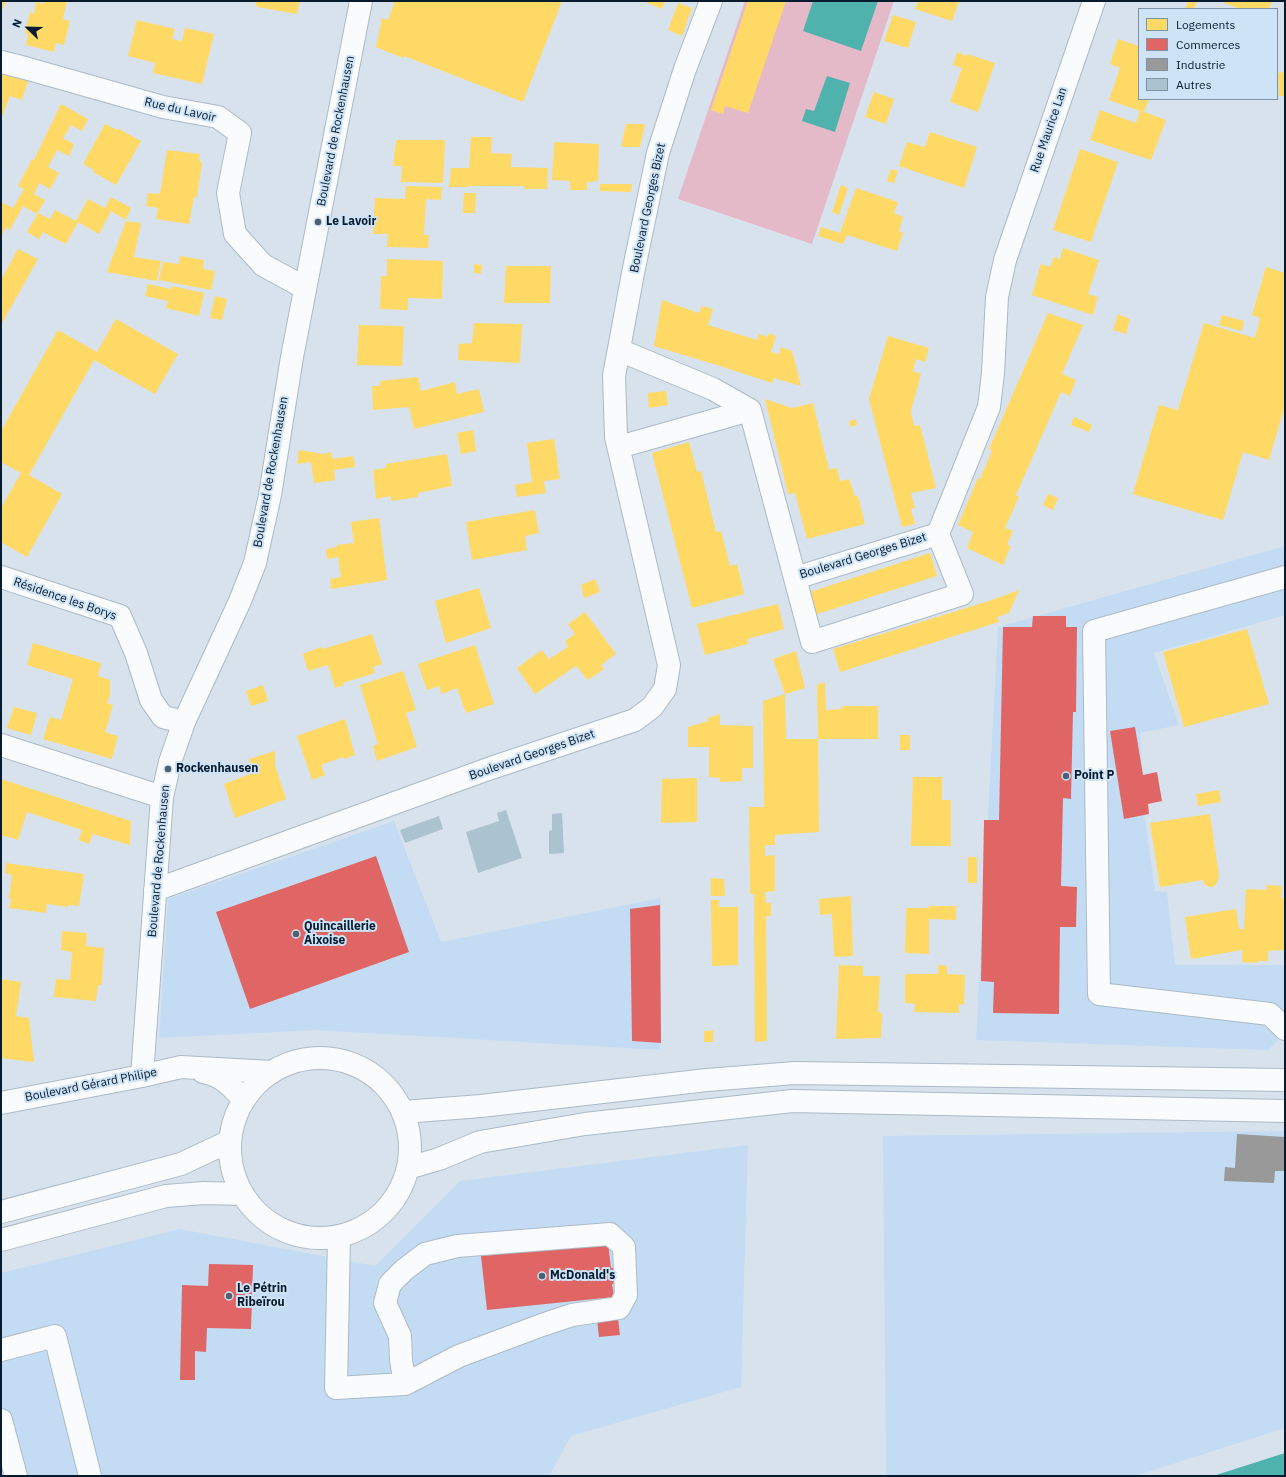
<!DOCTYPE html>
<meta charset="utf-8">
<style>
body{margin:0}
#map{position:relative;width:1286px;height:1477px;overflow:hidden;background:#d7e2ed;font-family:"IBM Plex Sans",sans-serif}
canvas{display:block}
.frame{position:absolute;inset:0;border:2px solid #061b2d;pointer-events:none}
.legend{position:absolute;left:1138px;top:8px;width:140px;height:92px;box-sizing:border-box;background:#cee3f6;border:1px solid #7e93a6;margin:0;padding:5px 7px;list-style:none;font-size:12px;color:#061b2d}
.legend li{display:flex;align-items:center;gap:8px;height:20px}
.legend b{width:20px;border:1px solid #7e93a6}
.north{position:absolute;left:8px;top:8px;width:40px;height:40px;-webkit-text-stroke:3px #cee3f6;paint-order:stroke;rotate:293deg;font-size:11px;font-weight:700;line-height:16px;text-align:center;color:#061b2d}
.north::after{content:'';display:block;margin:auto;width:14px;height:18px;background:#061b2d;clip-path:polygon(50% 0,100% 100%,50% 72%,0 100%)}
</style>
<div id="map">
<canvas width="1286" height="1477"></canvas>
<div class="frame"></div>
<ul class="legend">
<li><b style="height:11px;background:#ffd966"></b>Logements</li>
<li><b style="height:11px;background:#e06666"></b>Commerces</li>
<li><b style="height:11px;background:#999"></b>Industrie</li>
<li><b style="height:11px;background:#abc3cf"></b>Autres</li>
</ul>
<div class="north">N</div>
</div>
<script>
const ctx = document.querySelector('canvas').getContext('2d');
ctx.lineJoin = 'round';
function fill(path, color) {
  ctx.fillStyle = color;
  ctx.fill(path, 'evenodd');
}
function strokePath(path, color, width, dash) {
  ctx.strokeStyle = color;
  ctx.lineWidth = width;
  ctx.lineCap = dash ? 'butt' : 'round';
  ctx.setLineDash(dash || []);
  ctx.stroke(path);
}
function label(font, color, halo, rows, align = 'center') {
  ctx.font = font + ' "IBM Plex Sans",sans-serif';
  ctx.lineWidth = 4;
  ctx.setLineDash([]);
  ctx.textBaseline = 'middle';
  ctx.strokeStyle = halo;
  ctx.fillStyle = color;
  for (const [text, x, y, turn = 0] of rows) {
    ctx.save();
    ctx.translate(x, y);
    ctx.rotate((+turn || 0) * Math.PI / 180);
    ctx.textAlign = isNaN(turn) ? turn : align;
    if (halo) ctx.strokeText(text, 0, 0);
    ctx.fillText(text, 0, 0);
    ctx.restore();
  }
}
fill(new Path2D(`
 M1285 546V615L1154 653 1179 725 1140 733 1145 819 1155 891 1167 892 1175 965H1285V1033L1268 1050 976 1040 998 627Z
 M394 821 441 942 661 898 660 1050 316 1030 159 1038 168 899Z
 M1285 1131V1428L1135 1476H886L883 1136Z
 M748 1145 741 1387 571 1436 549 1476H1V1273L180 1229 375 1266 460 1181Z`), '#c4dcf3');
fill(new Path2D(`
 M745 1H894L812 244 678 199Z`), '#e4bac9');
fill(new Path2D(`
 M813 1H878L861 51 803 31Z
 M827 76 850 83 835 132 802 121 806 109 814 111Z
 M1285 1453V1476H1213Z`), '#4fb2ad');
fill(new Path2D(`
 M1 1H6L1 12Z
 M44 1H67L63 19 70 21 64 45 56 43 54 52 26 45 28 34 25 33 30 12 34 14 36 2 43 4Z
 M255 1H300L297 14 257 7Z
 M395 1H562L523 102 404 56 403 58 376 47 382 18 388 20Z
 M642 1H665L662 9Z
 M748 1H786L748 113 725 106 723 114 711 110Z
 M918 1H959L952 21 915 9Z
 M1188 1H1197L1194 9H1185Z
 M1225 1H1272L1269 9H1237V8L1224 3Z
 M678 3 692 8 682 36 668 30Z
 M893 15 916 22 908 48 884 41Z
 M137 20 175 29 172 39 182 41 185 28 214 34 202 84 153 73 155 63 128 56Z
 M1118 39 1139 46V99H1149L1144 112 1166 120 1151 160 1090 140 1100 110 1136 123 1140 111 1109 100 1120 68 1110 64Z
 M957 52 966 56 967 54 995 63 978 112 950 102 962 68 953 65Z
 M1285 72V96H1279L1278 73Z
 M1 74 28 81 22 100 10 96 1 119Z
 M874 92 894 99 886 124 865 117Z
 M61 104 88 119 82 131 71 125 63 138 74 144 69 156 57 150 48 167 59 173 50 189 39 183 34 194 45 200 37 214 23 206 10 230 6 227 1 237V202L13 208 24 189 18 186 32 159 34 160Z
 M105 124 117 130V128L141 141 116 185 93 172 94 170 83 164Z
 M626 124H645L640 147H621Z
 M930 132 977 147 964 188 899 166 907 142 925 147Z
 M471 137H492L491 153 512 154 511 167 548 168 547 189H524V186H468V187H449L451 168H469Z
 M396 140H445L443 183 401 182 402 166H393Z
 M554 142 599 144 598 181 587 182V190H570V181L552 180Z
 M1080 149 1118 162 1091 242 1053 230Z
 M167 150 200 154 199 160 202 163 197 197H194L189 224 156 219 158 208 146 206 148 193 160 194Z
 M891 169 898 171 894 183 887 181Z
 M600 184H632L631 192 600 191Z
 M841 185 848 188 839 215 832 212Z
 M406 186 442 187 441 200 426 199 424 235H429L428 248 387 247 388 234H373L375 198 405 199Z
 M856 188 898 202 894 213 903 217 899 231 903 233 897 251 847 235 843 244 818 236 821 227 840 233Z
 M464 193H476L475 213H463Z
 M111 197 131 208 126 220 111 211 99 234 78 222 66 244 43 232 39 239 27 232 38 213 50 219 55 210 76 221 88 199 105 208Z
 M126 221 141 223 134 257 161 261 157 281 107 272Z
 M1063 248 1099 260 1088 294 1098 297 1093 315 1032 295 1041 264 1050 267 1054 257 1060 259Z
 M18 249 38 259 1 325V280Z
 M180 256 204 260 203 269 215 271 211 290 159 280 163 262 179 264Z
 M387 259 443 261 442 299 408 298V310L380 309 381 276H387Z
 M474 264 482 265 481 274 474 273Z
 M506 266H551L550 303H504Z
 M1266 267 1285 273V405L1269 460 1243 452 1223 520 1133 494 1159 405 1178 410 1204 323 1255 338 1260 318 1252 315Z
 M148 284 171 289 172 286 204 293 199 316 166 308 168 301 145 296Z
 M215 296 227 299 222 320 210 318Z
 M662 300 699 313 702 306 713 309 708 325 757 340 759 334 768 337 769 333 776 336 771 352 779 354 781 347 792 351 801 386 774 378 772 383 720 366 654 346Z
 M1048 313 1083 325 1062 374 1076 380 1070 396 1061 392 1016 495 1019 497 1005 528 1013 531 1007 545 1011 546 1003 565 967 548 973 532 958 525 978 478 980 479 992 451 989 449Z
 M1118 314 1130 319 1126 334 1113 330Z
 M1222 315 1244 321 1242 331 1219 325Z
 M116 319 178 354 155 394 94 360 29 475 62 494 27 557 1 542V508L21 473 1 462V431L58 330 97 352Z
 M474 323 522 324 520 363 458 360 459 344 472 343Z
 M359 325 404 326 402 366 357 365Z
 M888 336 929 348 925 362 916 359 913 371 921 374 911 411 914 426 920 425 936 488 911 493 915 508 911 509 915 524 902 527 869 399Z
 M418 377 421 391 455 382 457 394 479 389 484 412 414 429 409 407 373 410 372 386H380V381Z
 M666 391 668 405 649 408 648 393Z
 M765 399 792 408 813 403 829 470 837 468 840 481 849 479 855 496H858L865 524 807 539 795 493 788 494Z
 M1074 417 1092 425 1089 432 1071 425Z
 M856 419 857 425 850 427 849 422 850 421Z
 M473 430 476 451 461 454 457 433Z
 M554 439 560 479 544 481 546 493 517 497 515 485 532 482 527 443Z
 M689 442 697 472 701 471 716 532 721 531 730 566 737 564 744 594 692 608 652 453Z
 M299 450 323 454 331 452 332 459 353 456 355 467 334 470 335 480 314 483 311 462 297 464Z
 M447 454 452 486 418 493V497L391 501V496L376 499 373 470 386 468V464Z
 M1048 494 1058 498 1053 510 1043 505Z
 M535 510 539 533 525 536 527 550 472 560 466 522Z
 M379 518 387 580 331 589 330 579 341 577 338 557 327 559 326 549 337 547V545L354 543 351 522Z
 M930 553 937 576 817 614 810 592Z
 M595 579 600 592 584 598 581 585Z
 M479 588 491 628 446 643 435 601Z
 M1019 590 1009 613 997 617 999 622 840 672 833 649 992 600Z
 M778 604 784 629 747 639 748 644 705 655 697 624Z
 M585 612 616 654 601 665 604 669 588 680 576 666 535 694 517 668 542 650 549 659 568 647 565 641 575 634 568 624Z
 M1247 629 1269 704 1184 727 1163 652Z
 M372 634 382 664 373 667 375 673 343 683 344 685 335 688 328 665 308 671 303 654 321 647 323 649Z
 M33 643 101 663 98 676 110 680V695L107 703 113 705 105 732 118 736 112 759 43 739 50 717 61 720 73 679 27 665Z
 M475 645 494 704 466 713 457 688 442 694 439 686 427 690 418 664Z
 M796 651 805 688 785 694 773 659Z
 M403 671 416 710 406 713 417 747 377 761 373 746 378 744 360 685Z
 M825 682 826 710 841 709 842 706H878V739H818L817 685Z
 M263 685 268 701 251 706 246 691Z
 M785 694 786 739H818L819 832 775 835V845H765V856L775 855V891L765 892 766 903H771V916H766L767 1041 755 1042 754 894H750L749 807H764L763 701Z
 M14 707 37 713 31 735 7 728Z
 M720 714V725L753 726V768H742V781L720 782V778L709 777V747H688V727L708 721V718Z
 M345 719 355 755 344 759 343 757 321 765 325 775 312 780 297 736Z
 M900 735H910V750H900Z
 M275 751V765L286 799 235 818 224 784 253 773 249 759Z
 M913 777H942V800H951V846H911Z
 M697 778V822L661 823 662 779Z
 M1 779 131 821 130 845 93 834 89 844 79 840 82 830 27 812 18 840 1 835Z
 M1219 790 1221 802 1198 806 1196 794Z
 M1210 814 1219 876 1217 883 1213 887H1209L1204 884 1203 880 1160 887 1150 823Z
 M968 857H977V883H968Z
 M6 863 84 874 79 906 68 905V907L47 904 46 913 9 908 11 899 9 898 12 875 5 873Z
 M711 878 724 879 725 896H711Z
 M1267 885 1282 886 1281 898H1285V950L1268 951V961H1258L1257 963 1242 962V950L1191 959 1185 917 1236 909 1239 929H1244L1246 889 1266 890Z
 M851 896 853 956 834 957 832 914 820 915 819 899Z
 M711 900H719V907H738V965L712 966Z
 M929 906H956V920L929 919V954L905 953 906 908H929Z
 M62 931 87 933 86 946 104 948 102 985H98L96 1001 54 997 56 979 70 980 72 952 61 950Z
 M839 965 863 966V976H880L878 1012 882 1013 881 1038 836 1039Z
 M938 965 947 966V974L965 975 964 1005 959 1004V1013L914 1012 915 1004 905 1003V974H938Z
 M1 979 21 982 16 1016 29 1018 34 1062 1 1058Z
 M713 1030V1042H704V1031Z`), '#ffd966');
fill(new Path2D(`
 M1033 616H1066V627H1077L1076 712H1073L1071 799 1063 798 1061 886 1077 887 1076 927H1060L1059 1014 993 1013 994 982 981 981 984 820H999L1003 627H1032Z
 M1135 727 1143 775 1157 772 1162 801 1148 804 1149 814 1124 819 1110 731Z
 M376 856 409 952 250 1009 216 912Z
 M660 905 661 1043 632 1041 630 909Z
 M608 1243 611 1268 618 1267 616 1283 612 1284 614 1297 487 1310 481 1256Z
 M209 1264 253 1265 251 1329 207 1328 206 1352 195 1351V1380H180L182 1285 208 1286Z
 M618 1318 620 1335 599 1337 597 1320Z`), '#e06666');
fill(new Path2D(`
 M1237 1134 1285 1137V1171H1275L1274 1183 1224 1181 1225 1167 1235 1168Z`), '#999');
fill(new Path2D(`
 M506 810 522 858 478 873 466 832 499 821 497 813Z
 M562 813 564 853 549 854V831L552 830V814Z
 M439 816 443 829 405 843 400 830Z`), '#abc3cf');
const minor = new Path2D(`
 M1 62 25 68 163 107 218 117 240 133 228 193 235 234 263 265 305 288
 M619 350 713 389 750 410 795 578 938 534 989 407 993 373 997 297 1005 260 1094 1
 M619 447 750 410
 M1 577 120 616 136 653 151 700 163 717 184 722
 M1285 577 1094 631 1099 994 1270 1014 1285 1029
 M795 578 812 642 962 594 938 534
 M1 745 162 797
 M155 890 491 768 635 720 652 707 665 689 669 665 616 437 614 376 633 273 658 153 685 69 711 1
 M203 1072C223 1076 231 1086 244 1100
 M142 1076 162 797 170 762 184 722 240 601 255 563 270 495 292 357 361 1
 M1 1103 142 1076 181 1067 272 1072
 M339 1236 336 1388 405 1384 459 1356 542 1325 572 1315 619 1308 626 1295 624 1247 610 1234 457 1246 425 1254 404 1270 390 1284 385 1303 400 1336 401 1360 405 1384
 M1 1350 55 1336 90 1476
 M1 1420 16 1476`);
const major = new Path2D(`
 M230 1148a90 90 0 1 1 180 0a90 90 0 1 1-180 0Z
 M403 1112 481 1106 707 1080 795 1073 1285 1080
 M408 1168 439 1159 480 1142 585 1124 792 1101 1285 1111
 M1 1212 181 1164 230 1141
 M1 1240 166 1196 204 1193 243 1194`);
strokePath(minor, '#abbac8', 24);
strokePath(major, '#abbac8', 24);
strokePath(minor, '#f9fbfc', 22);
strokePath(major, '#f9fbfc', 22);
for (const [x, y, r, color] of [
 [318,222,4,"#4f6170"],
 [168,769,4,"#4f6170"],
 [1066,776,4,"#4f6170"],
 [296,934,4,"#4f6170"],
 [542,1276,4,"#4f6170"],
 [229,1296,4,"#4f6170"]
]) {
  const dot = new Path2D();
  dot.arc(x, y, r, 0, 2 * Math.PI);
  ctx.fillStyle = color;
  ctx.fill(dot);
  strokePath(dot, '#cee3f6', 1.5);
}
label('12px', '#061b2d', '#cee3f6', [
 ["Rue du Lavoir",180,110,13],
 ["Rue Maurice Lan",1049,130,-71],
 ["Boulevard de Rockenhausen",336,131,-79],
 ["Boulevard Georges Bizet",648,208,-78],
 ["Boulevard de Rockenhausen",271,472,-80],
 ["Boulevard Georges Bizet",863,556,-17],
 ["Résidence les Borys",65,599,19],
 ["Boulevard Georges Bizet",532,755,-19],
 ["Boulevard de Rockenhausen",159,861,-85],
 ["Boulevard Gérard Philipe",91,1085,-11]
]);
label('bold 12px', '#061b2d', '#cee3f6', [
 ["Le Lavoir",326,222],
 ["Rockenhausen",176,769],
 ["Point P",1074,776],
 ["Quincaillerie",304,927],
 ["Aixoise",304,941],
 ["McDonald's",550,1276],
 ["Le Pétrin",237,1289],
 ["Ribeïrou",237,1303]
], 'left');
</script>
